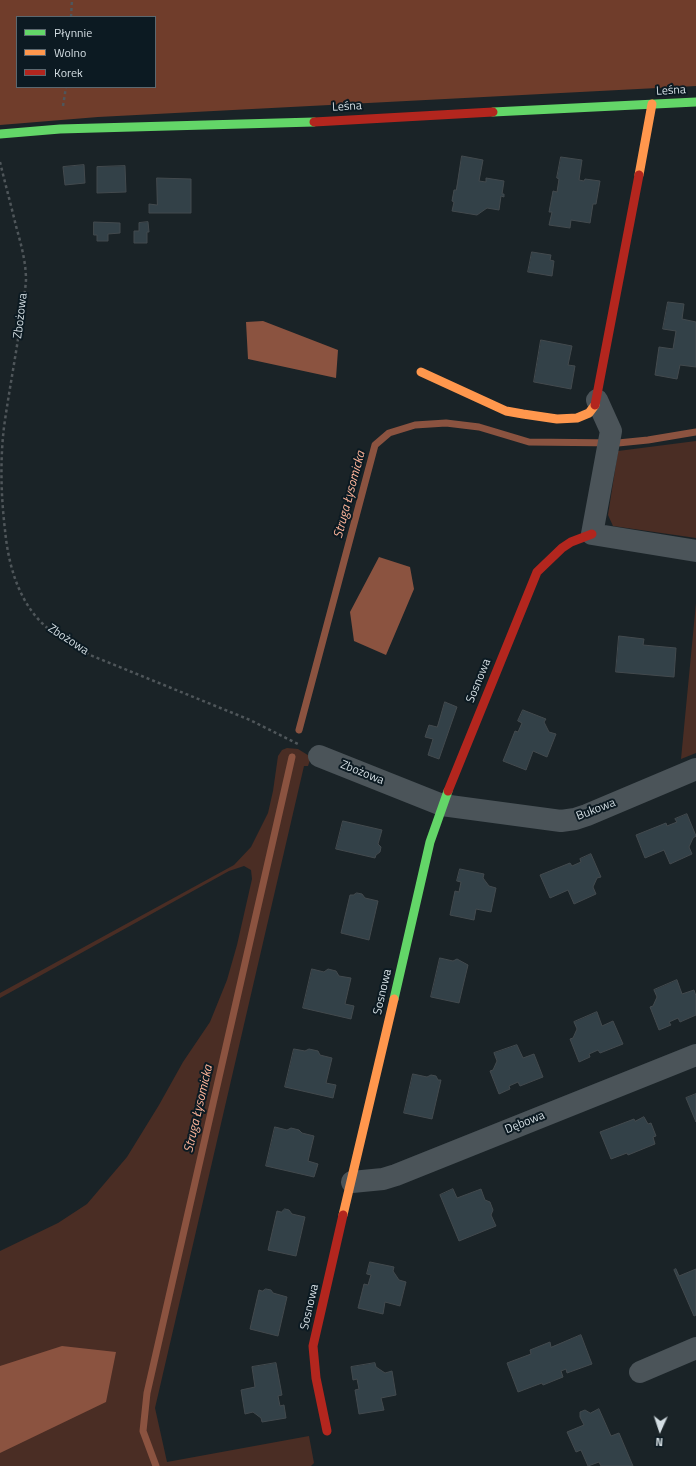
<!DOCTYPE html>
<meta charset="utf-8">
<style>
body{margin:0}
#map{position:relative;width:696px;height:1466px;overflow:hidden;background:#1a2327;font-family:"Titillium Web",sans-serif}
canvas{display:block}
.legend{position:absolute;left:16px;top:16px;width:140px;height:72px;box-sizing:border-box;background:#0c1a22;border:1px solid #5c686f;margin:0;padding:5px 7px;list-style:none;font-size:12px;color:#d4dee3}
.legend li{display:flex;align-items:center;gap:8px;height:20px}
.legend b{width:20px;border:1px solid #5c686f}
.north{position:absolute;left:640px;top:1410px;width:40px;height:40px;-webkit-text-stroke:3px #0c1a22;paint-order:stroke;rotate:183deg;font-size:11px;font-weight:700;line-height:16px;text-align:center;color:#d4dee3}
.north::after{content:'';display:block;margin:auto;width:14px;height:18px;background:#d4dee3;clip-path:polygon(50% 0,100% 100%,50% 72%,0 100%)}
</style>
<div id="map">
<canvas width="696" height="1466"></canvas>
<ul class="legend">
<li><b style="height:5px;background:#63d668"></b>Płynnie</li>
<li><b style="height:5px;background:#ff974d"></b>Wolno</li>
<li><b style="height:5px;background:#b3261e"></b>Korek</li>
</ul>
<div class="north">N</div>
</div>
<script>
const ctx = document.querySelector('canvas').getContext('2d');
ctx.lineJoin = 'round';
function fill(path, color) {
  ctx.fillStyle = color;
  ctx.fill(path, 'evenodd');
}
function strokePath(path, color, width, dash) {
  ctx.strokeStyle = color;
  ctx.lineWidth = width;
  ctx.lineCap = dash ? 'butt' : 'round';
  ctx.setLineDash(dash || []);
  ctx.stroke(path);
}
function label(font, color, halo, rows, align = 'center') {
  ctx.font = font + ' "Titillium Web",sans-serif';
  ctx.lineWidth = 4;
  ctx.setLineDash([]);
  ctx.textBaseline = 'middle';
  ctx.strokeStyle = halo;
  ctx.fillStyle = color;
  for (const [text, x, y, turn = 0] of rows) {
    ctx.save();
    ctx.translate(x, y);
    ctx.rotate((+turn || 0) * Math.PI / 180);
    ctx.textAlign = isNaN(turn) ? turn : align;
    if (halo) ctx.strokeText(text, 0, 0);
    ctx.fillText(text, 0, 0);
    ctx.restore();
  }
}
fill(new Path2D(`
 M696 441V538L613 526 608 515 618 451Z
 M696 603V753L681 759Z
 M287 748 298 749 311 757 308 766H304L155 1408 167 1462 309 1436 314 1463 311 1466H0V1251L58 1223 87 1204 127 1157 159 1105 183 1062 210 1022 227 980 237 945 252 879 251 870 244 866 229 871 0 998V993L234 865 251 847 268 813 273 791 278 756 282 750Z`), '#4a2d24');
fill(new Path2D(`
 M0 0H696V86L98 117 0 125ZM17 17H155V87H17Z`), '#703d2b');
fill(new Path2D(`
 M263 321 338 350 336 378 248 359 246 322Z
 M379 557 410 567 414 589 386 655 354 641 350 612Z
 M62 1346 116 1352 106 1402 0 1453V1366Z`), '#8b5340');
strokePath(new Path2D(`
 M299 730 375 445 389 433 415 425 446 423 479 427 529 442 618 443 648 440 696 432
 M156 1466 143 1431 147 1393 292 757`), '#8b5340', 7);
const building = new Path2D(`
 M462 156 483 160 479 181 486 182V178L504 181 502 194H504V197L501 196 499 210 487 208 477 215 452 211 454 202 452 201 454 190H456Z
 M561 157 582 160 579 180 584 181 585 179 600 181 596 204H593L590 223 571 220 570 228 549 225 552 212H549L553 191 557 192 559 179 557 178Z
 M84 165 85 183 65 185 63 167Z
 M125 166 126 192 97 193V167Z
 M157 178 191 179V213H149V204L157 205Z
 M94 222 120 223V233L108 234V241H97V235H94Z
 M148 222 149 232H147V243H134V231H139V223Z
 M532 252 551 255 550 260 554 261 552 276 528 272Z
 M668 302 684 304 682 319 696 322V367L680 365 677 379 655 375 659 347 673 349 676 331 663 329Z
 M541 340 572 346 568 365 575 366 571 389 534 382Z
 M619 636 644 639 643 645 676 648 674 677 616 672Z
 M445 702 457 707 439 759 428 755 433 739 425 737 429 725 437 727Z
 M523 710 546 719 544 722 549 732 556 734 547 757 533 751 526 770 503 761 515 731 518 732 522 723 518 721Z
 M687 814 696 836 693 838 689 847 692 854 670 864 664 850 645 858 636 835 666 823 667 826 677 822 675 819Z
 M343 821 382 830 378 844 381 847 380 852 376 855 375 858 336 849Z
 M591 854 601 877 597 878 593 887 596 894 574 904 568 890 550 898 540 875 570 863 572 866 581 862 580 859Z
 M460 869 484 874 483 878 489 886 496 888 491 912 476 909 474 920 450 915 455 891 459 892 461 882 457 881Z
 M357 893 362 894 365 898 378 901 369 940 341 933 350 895H353Z
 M440 958 453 961 457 959 468 965 459 1003 431 997Z
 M312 969 324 972 328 969 336 971 339 976 351 978 345 1004 354 1006 351 1019 303 1008Z
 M677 980 682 994 694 990 696 996V1015L680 1022 678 1018 669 1022 671 1025 659 1030 650 1007 653 1006 657 997 654 990Z
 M597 1012 602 1026 613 1021 623 1044 600 1053 598 1050 589 1054 590 1057 579 1062 570 1039 573 1038 577 1029 574 1022Z
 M517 1045 523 1058 534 1054 543 1077 520 1086 518 1082 509 1086 510 1089 499 1094 490 1071 493 1070 497 1061 494 1053Z
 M294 1049 305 1051 309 1049 318 1051 320 1055 332 1058 326 1083 336 1085 333 1098 285 1087Z
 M413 1074 427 1077 431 1075 436 1076 438 1080H441L432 1119 404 1113Z
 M696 1094V1122L686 1098Z
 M644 1117 648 1124 651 1123 656 1136 653 1137 655 1144 628 1155 627 1153 611 1159 600 1132 634 1119 635 1121Z
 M275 1127 287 1130 291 1128 299 1130 302 1133 314 1136 308 1161 318 1164 314 1177 266 1166Z
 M453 1189 457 1198 481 1189 485 1200 490 1202 493 1210 491 1215 496 1226 459 1241 440 1195Z
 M285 1209 289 1210 292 1214 305 1217 296 1256 268 1250 277 1211 281 1212Z
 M370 1262 394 1267 393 1271 399 1280 406 1282 400 1306 385 1302 383 1314 358 1308 364 1284 368 1285 371 1275 367 1274Z
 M676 1269 679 1276 696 1269V1315L694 1316 674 1270Z
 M266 1289 271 1290 273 1293 287 1297 278 1336 250 1329 259 1290 262 1291Z
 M581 1335 592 1364 567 1373 566 1369 561 1371 563 1377 543 1385 542 1383 518 1392 507 1363 531 1354 530 1350 550 1342 551 1347Z
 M276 1363 282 1395 278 1396 280 1406 284 1405 286 1418 262 1422 261 1418 253 1412 245 1414 241 1390 255 1387 252 1367Z
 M375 1363 376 1367 385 1373 392 1371 396 1395 381 1398 384 1410 359 1414 355 1390 359 1389 357 1379 353 1380 351 1367Z
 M599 1409 611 1436 619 1433 633 1466H601L599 1462 588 1466 581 1450 576 1452 567 1432 584 1425 580 1417V1412L585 1410 590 1413Z`);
fill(building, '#334148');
strokePath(building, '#434a4e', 1);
strokePath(new Path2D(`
 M71 17 72 0
 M63 106 66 87
 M0 162C5 183 11 205 16 226 21 244 26 262 26 280 25 293 23 306 21 319 16 355 9 391 4 427 0 461 1 496 5 530 8 562 17 597 40 621 54 636 73 645 90 655L250 720 300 745`), '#4f565a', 2.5, [3, 3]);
strokePath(new Path2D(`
 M597 400 611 431 592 534 696 551
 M319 756 442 805 561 821 575 819 587 815 696 769
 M352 1182 383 1179 396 1175 696 1055
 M640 1372 696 1348`), '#4b5459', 22);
strokePath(new Path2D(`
 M493 112 696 102
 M0 134 60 129 314 122
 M394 999 430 842 448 791`), '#63d668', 9);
strokePath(new Path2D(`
 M639 175 652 104
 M421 372 506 411 523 414 557 419 577 418 589 413 595 405
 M343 1215 394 999`), '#ff974d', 9);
strokePath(new Path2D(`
 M314 122 493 112
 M595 405 639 175
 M448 791 537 572 562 548 571 542 592 534
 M327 1431 316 1378 313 1346 343 1215`), '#b3261e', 9);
label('12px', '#d4dee3', '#0c1a22', [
 ["Leśna",671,91,-3],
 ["Leśna",347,107,-3],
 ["Zbożowa",21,316,-83],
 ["Zbożowa",68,640,33],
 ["Sosnowa",479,681,-68],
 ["Zbożowa",362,773,22],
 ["Bukowa",596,810,-21],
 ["Sosnowa",383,992,-77],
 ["Dębowa",525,1123,-22],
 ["Sosnowa",310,1307,-77]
]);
label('italic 13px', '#feb499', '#0c1a22', [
 ["Struga Łysomicka",350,495,-75],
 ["Struga Łysomicka",199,1109,-77]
]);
</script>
